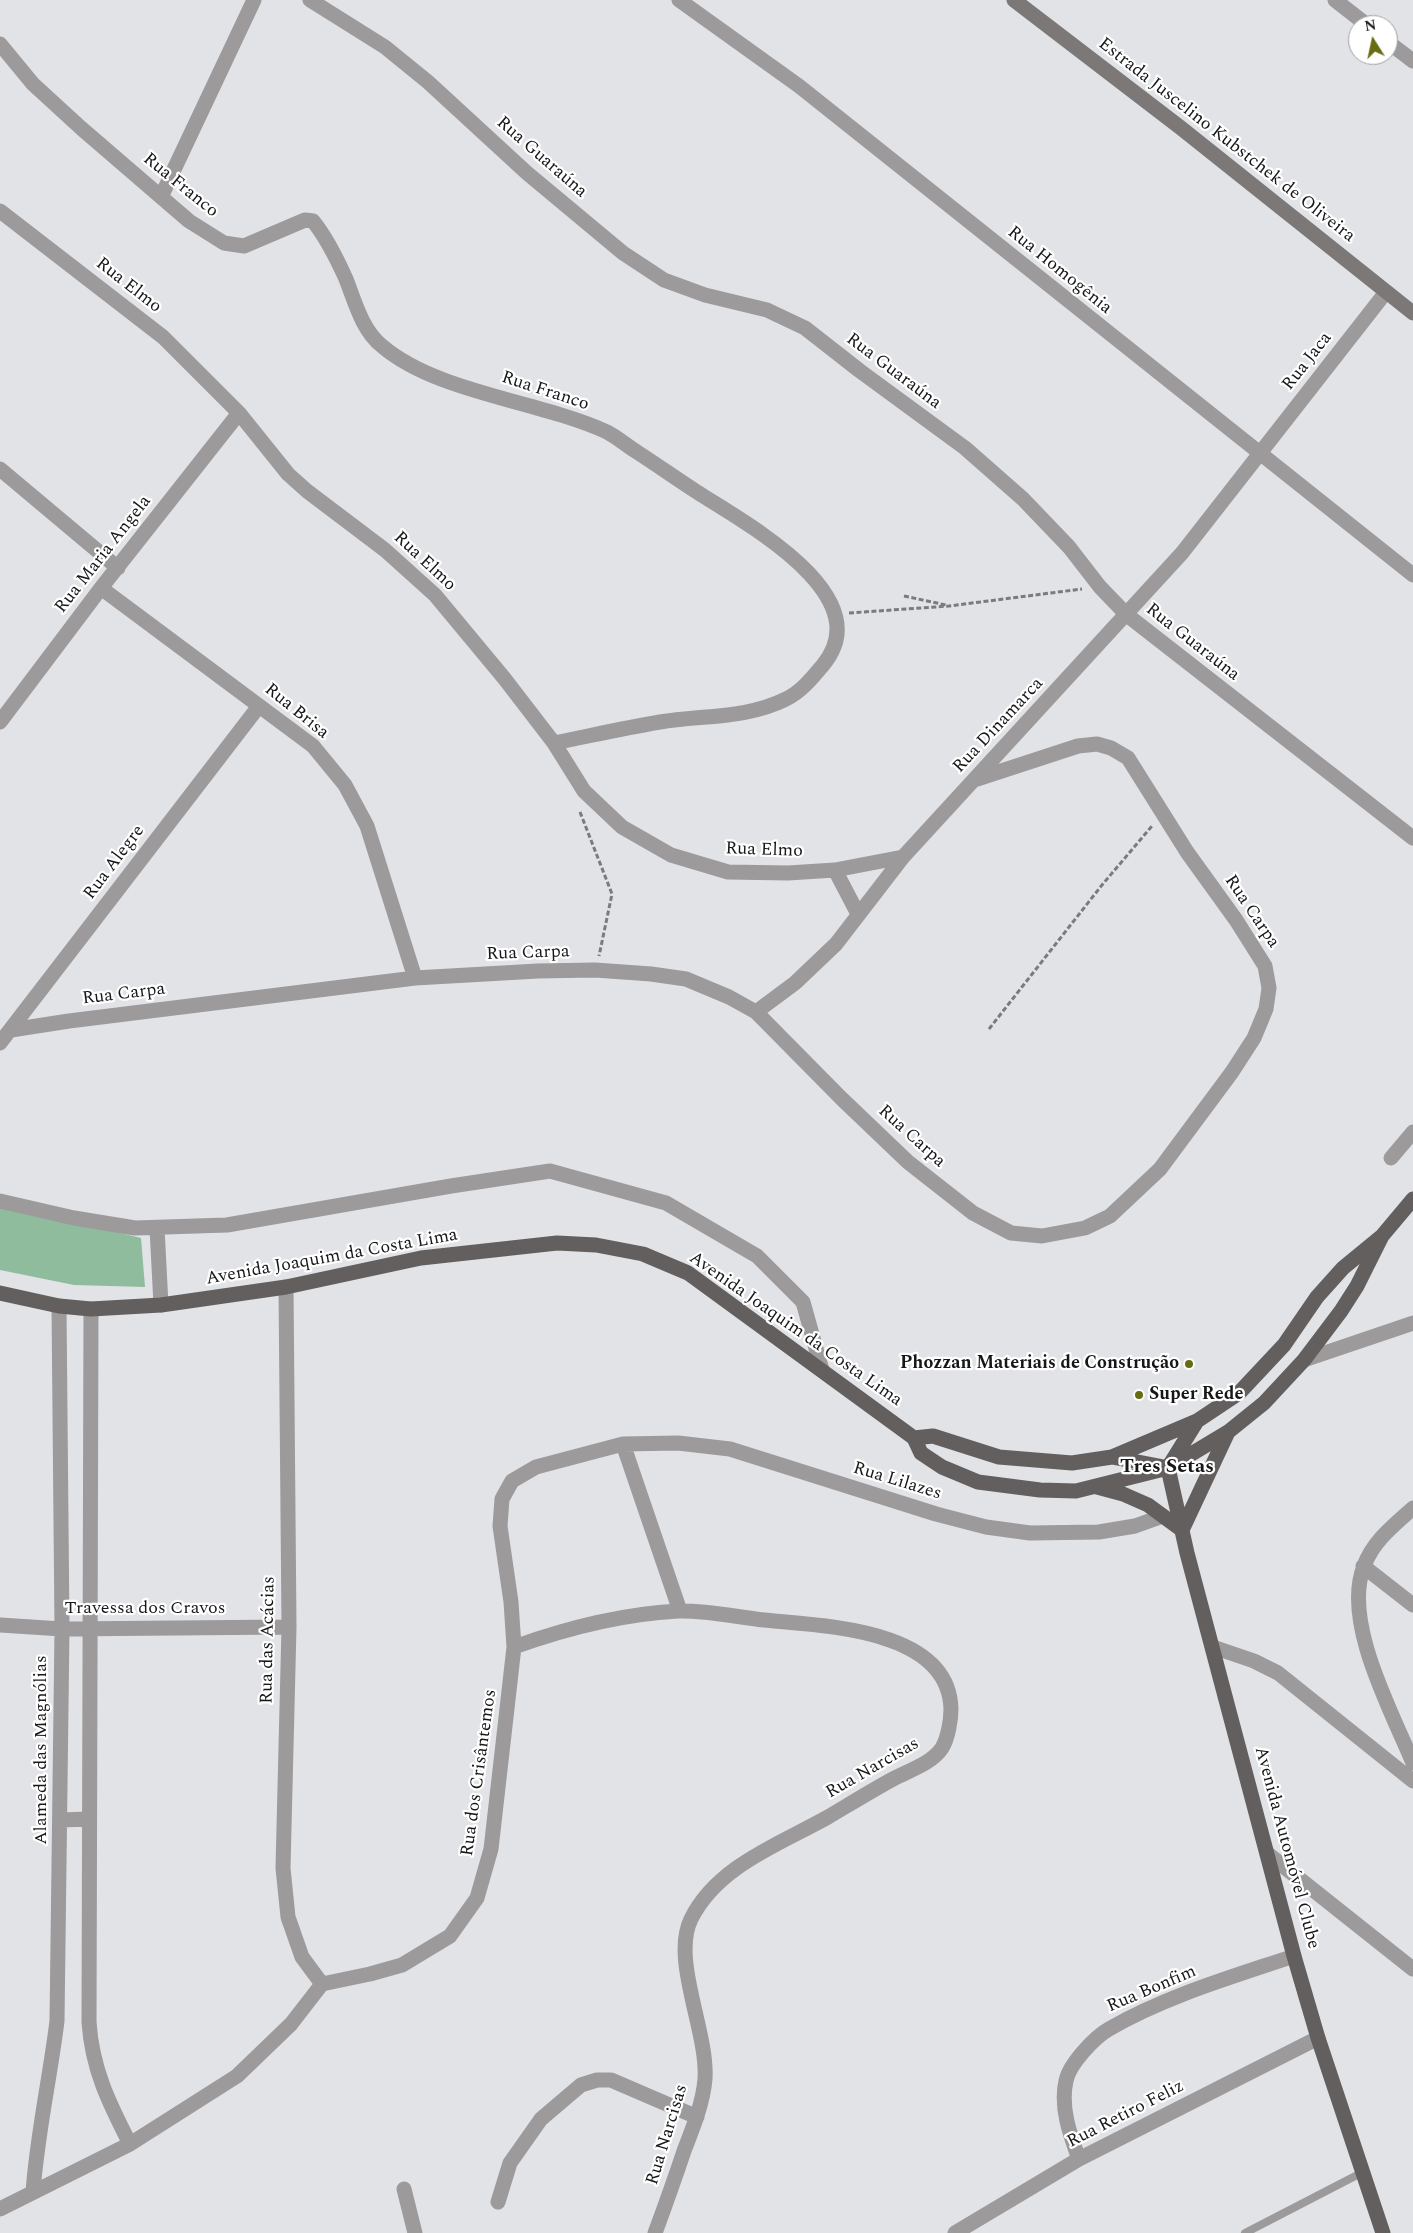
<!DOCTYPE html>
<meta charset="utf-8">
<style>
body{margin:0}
#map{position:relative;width:1413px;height:2233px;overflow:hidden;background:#e1e3e7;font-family:Spectral,serif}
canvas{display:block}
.north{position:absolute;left:1348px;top:15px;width:50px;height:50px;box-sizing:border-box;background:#fff;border:1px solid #a2a2a3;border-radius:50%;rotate:350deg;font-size:14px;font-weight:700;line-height:20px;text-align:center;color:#171718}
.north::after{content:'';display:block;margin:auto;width:18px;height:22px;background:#666c11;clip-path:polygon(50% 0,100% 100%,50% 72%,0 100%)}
</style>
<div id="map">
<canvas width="1413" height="2233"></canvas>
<div class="north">N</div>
</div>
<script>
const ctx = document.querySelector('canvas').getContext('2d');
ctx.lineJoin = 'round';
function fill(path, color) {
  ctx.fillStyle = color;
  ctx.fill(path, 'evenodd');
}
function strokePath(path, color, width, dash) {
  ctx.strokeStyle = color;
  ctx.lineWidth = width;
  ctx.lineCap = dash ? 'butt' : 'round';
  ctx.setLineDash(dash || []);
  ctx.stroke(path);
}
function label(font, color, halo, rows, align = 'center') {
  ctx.font = font + ' Spectral,serif';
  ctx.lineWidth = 4.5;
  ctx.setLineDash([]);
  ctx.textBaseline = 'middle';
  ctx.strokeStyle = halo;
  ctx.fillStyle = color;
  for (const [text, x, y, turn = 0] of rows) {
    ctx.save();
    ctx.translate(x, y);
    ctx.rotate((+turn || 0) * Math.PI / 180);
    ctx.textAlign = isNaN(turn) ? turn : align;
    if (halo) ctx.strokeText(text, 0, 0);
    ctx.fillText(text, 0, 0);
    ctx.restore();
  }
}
fill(new Path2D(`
 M0 1203 141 1238 145 1287 74 1285 0 1270Z`), '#90bc9e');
strokePath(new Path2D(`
 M904 596 946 605
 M849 613 949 606 1082 589
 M580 812 612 894 599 956
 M989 1029 1102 885 1152 826`), '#7a7b7e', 3, [5, 2.5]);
strokePath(new Path2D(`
 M1245 2233 1363 2172`), '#9c9a9a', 8);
strokePath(new Path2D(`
 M310 0 385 47 428 82 527 173 623 253 664 280 705 295 767 310 805 328 860 371 965 448 1023 499 1069 547 1100 587 1127 615 1413 838
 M679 0 799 86 1413 575
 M1335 0 1367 25
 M1388 42 1413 61
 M0 44 33 84 81 128 189 221 224 243 244 246 305 220 313 221C326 237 337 259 346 279 355 302 362 330 382 346 437 393 540 401 607 432 617 437 627 446 637 452 657 465 677 479 697 492 743 522 881 595 823 665 813 677 801 692 786 699 746 719 702 715 660 722 624 728 589 736 554 743
 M161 197 254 0
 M0 211 163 337 239 413 288 474 307 491 385 550 435 595 504 678 554 743 584 791 622 827 671 855 728 872 788 873 835 870 903 857
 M0 469 118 568
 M101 588 313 746 345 785 367 826 415 978
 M0 722 101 588 239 413
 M835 870 858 914
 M756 1012 795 983 836 944 903 857 1182 553 1386 292
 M11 1030 69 1021 415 978 538 971 595 970 651 974 686 979 729 997 756 1012 842 1099 908 1162 973 1213 1011 1233 1042 1236 1085 1228 1110 1216 1160 1169 1232 1072 1254 1038 1266 1009 1269 988 1265 966 1236 920 1187 852 1128 758 1111 748 1097 744 1078 746 977 779
 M0 1043 259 706
 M1391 1158 1413 1132
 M0 1201 74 1218 135 1228 227 1225 451 1186 550 1171 666 1203 757 1256 803 1302 822 1370
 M157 1228 161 1305
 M286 1287 289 1627 283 1868 288 1917 302 1957 322 1984
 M91 1309 89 2022C92 2069 109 2103 130 2144
 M1304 1360 1413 1323
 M623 1444 680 1611
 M1413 1508C1394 1525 1373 1541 1364 1566 1342 1621 1391 1710 1413 1763
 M1363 1566 1413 1605
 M0 1625 62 1629 289 1627
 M514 1647C567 1628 621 1614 678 1611 706 1610 736 1617 764 1620 822 1626 949 1628 951 1709 951 1720 948 1738 942 1748 931 1764 910 1770 893 1779 871 1791 850 1804 828 1817 780 1844 717 1866 691 1919 671 1960 708 2031 705 2079 703 2103 693 2128 684 2151 675 2178 665 2206 655 2233
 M1213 1647 1254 1661 1278 1673 1413 1781
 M61 1820 89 1819
 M1268 1854 1413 1969
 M322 1984 370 1974 402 1965 450 1936 477 1898 491 1849 514 1647 511 1602 500 1526 502 1499 512 1481 536 1467 623 1444 678 1443 730 1449 936 1514 986 1527 1030 1533 1099 1532 1135 1526 1163 1516
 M1079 2159C1070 2135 1060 2107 1066 2081 1069 2064 1095 2037 1109 2029 1166 1996 1232 1977 1294 1956
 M404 2189 415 2233
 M33 2192C37 2135 50 2078 57 2021L62 1629 59 1306
 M498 2202 510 2163 541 2119 581 2085 597 2080H611L697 2117
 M0 2209 130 2144 237 2076 291 2024 322 1984
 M955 2233 1079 2159 1318 2038`), '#9c9a9a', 15);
strokePath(new Path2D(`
 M1014 0 1181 128 1413 313`), '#7b7877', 15);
strokePath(new Path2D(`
 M0 1293 59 1306 91 1309 161 1305 286 1287 421 1258 557 1243 596 1245 643 1254 688 1273 914 1438 921 1453 942 1467 978 1482 1040 1490 1076 1491 1168 1468 1228 1432 1264 1403 1304 1360 1341 1311 1357 1286 1382 1236
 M914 1438 933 1436 999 1457 1072 1463 1112 1457 1197 1421 1239 1393 1284 1345 1317 1297 1343 1268 1382 1236 1413 1199
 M1112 1457 1164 1467
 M1169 1466 1197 1421
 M1168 1468 1187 1553 1294 1956 1318 2038 1383 2233
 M1097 1487 1123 1494 1148 1505 1182 1530
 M1182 1530 1228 1432`), '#635f5e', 15);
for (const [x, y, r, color] of [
 [1189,1364,5,"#666c11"],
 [1139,1395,5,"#666c11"]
]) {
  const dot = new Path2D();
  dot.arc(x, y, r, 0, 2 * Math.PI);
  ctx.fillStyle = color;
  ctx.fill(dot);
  strokePath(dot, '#fff', 2);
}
label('18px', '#171718', '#fff', [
 ["Estrada Juscelino Kubstchek de Oliveira",1226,141,38],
 ["Rua Guaraúna",541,158,41],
 ["Rua Franco",180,186,39],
 ["Rua Homogênia",1059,271,39],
 ["Rua Elmo",128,286,38],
 ["Rua Jaca",1308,362,-52],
 ["Rua Guaraúna",893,372,37],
 ["Rua Franco",545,392,18],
 ["Rua Maria Angela",104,555,-52],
 ["Rua Elmo",424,562,43],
 ["Rua Guaraúna",1192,643,38],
 ["Rua Brisa",296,712,39],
 ["Rua Dinamarca",999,726,-47],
 ["Rua Elmo",764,851,2],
 ["Rua Alegre",115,863,-53],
 ["Rua Carpa",1251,912,56],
 ["Rua Carpa",528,954,-2],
 ["Rua Carpa",124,995,-7],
 ["Rua Carpa",911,1137,42],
 ["Avenida Joaquim da Costa Lima",332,1258,-10],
 ["Avenida Joaquim da Costa Lima",795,1330,35],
 ["Rua Lilazes",897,1482,17],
 ["Travessa dos Cravos",145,1609],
 ["Rua das Acácias",269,1640,-89],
 ["Alameda das Magnólias",42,1750,-90],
 ["Rua Narcisas",873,1769,-30],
 ["Rua dos Crisântemos",480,1773,-82],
 ["Avenida Automóvel Clube",1286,1848,75],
 ["Rua Bonfim",1152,1990,-23],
 ["Rua Retiro Feliz",1126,2115,-27],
 ["Rua Narcisas",668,2135,-73]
]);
label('bold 18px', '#171718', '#fff', [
 ["Phozzan Materiais de Construção",1179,1364],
 ["Super Rede",1149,1395,"left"]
], 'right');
label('bold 20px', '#171718', '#fff', [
 ["Tres Setas",1167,1468]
]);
</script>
